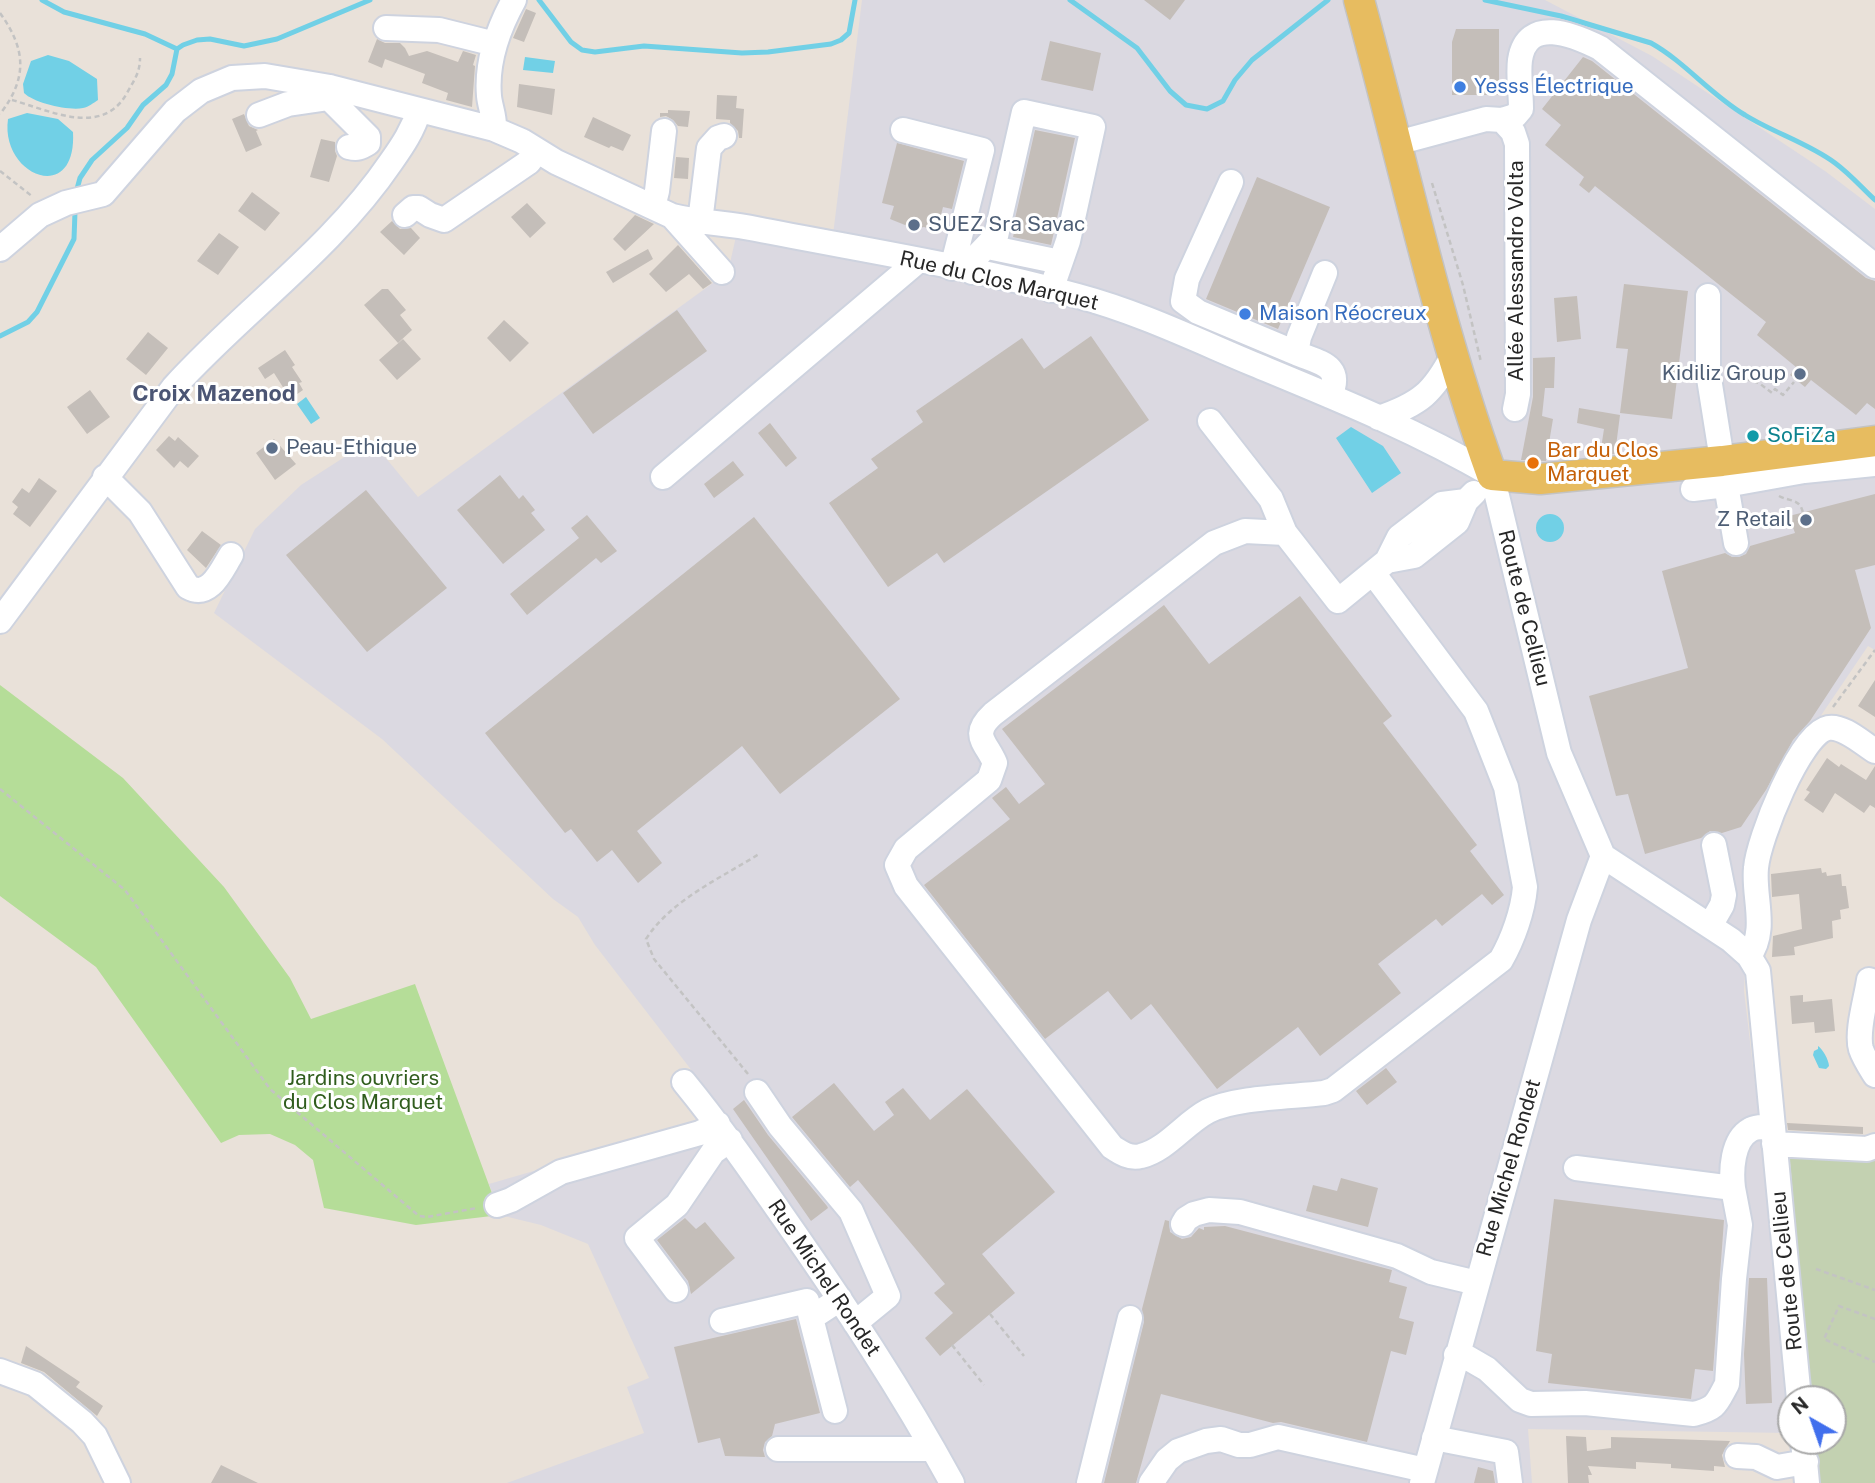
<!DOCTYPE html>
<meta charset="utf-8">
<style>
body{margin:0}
#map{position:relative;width:1875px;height:1483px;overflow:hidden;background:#e9e1d9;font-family:"Public Sans",sans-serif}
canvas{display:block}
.north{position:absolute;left:1777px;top:1385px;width:70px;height:70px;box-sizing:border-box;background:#fff;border:2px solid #a9a9a9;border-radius:50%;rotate:320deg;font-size:19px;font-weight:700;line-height:28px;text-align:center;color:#272727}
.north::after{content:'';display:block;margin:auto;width:24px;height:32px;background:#416fed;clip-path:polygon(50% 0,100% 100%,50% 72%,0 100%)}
</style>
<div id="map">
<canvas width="1875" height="1483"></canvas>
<div class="north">N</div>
</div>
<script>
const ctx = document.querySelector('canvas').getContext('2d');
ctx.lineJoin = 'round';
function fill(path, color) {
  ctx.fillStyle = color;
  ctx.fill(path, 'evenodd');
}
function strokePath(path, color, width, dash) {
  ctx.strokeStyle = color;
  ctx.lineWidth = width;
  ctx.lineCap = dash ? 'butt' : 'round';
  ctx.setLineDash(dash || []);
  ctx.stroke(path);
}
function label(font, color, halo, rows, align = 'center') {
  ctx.font = font + ' "Public Sans",sans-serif';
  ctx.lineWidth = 6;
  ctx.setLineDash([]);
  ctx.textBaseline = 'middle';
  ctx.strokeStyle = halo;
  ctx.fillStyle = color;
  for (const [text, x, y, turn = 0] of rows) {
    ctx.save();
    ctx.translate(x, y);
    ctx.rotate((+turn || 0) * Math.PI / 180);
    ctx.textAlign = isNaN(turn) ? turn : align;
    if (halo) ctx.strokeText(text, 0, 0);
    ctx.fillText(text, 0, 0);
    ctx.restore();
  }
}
fill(new Path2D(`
 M862 0H1545L1652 56 1825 171 1875 209V650L1868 646 1801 745 1747 914 1744 991 1762 1143 1790 1433 1528 1429 1532 1483H507L644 1433 627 1387 649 1378 588 1244 541 1225 500 1215 489 1184 726 1115 595 945 578 917 553 899 382 739 214 613 255 529 301 485 371 440 418 497 728 272 737 232 831 251Z`), '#dbd9e1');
fill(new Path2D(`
 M0 685 123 778 224 887 290 978 311 1019 415 984 500 1215 416 1225 324 1208 313 1160 295 1145 270 1134 239 1135 221 1143 96 967 0 896Z`), '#b5dd98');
fill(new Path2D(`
 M1789 1150 1875 1155V1483H1819L1815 1441H1833V1399H1811Z`), '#c3d1b1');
fill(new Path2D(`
 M48 55 69 61 97 79 98 100C93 103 89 107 83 108 69 111 34 103 24 93L23 84 31 61Z
 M525 57 555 61 553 73 523 70Z
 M27 113 58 119 73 132C77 206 0 176 8 119Z
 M306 397 320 418 311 424 297 404Z
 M1351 427 1383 446 1401 473 1372 493 1336 438Z
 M1536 528a14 14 0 1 1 28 0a14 14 0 1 1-28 0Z
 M1818 1046C1822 1048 1829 1060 1829 1066L1826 1069 1819 1068 1813 1055 1814 1051 1818 1049Z`), '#71d0e6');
strokePath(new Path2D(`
 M42 0 64 12 145 34 177 49
 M539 0 571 42 582 50 595 52 644 46 742 53 768 52 831 44 841 40 849 33 855 0
 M1070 0 1137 48 1170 91 1186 105 1207 109 1223 101 1235 80 1252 60 1328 0
 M1485 0 1561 16 1651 43C1685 62 1711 95 1745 115 1774 133 1808 143 1835 163 1850 174 1862 188 1875 200
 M77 189 80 178 92 160 127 128 143 105 166 85 172 74 177 49 183 45 197 40 210 39 244 46 277 39 370 0
 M0 336 28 322 37 312 74 239 75 212`), '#71d0e6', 5);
fill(new Path2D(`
 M1144 0H1185L1170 20Z
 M526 9 536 13 524 42 513 38Z
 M1456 29H1499V95H1452V42Z
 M377 39 385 43H400L405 48 409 56 427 51 458 62 463 51 476 55 473 65 475 66 472 107 446 100 448 93 422 83 425 74 385 59 382 68 368 62Z
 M1050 41 1101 53 1093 91 1041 80Z
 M1583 57 1592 61 1866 278 1875 281V409L1867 403 1856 415 1811 380 1805 387 1790 375 1796 367 1757 335 1766 322 1595 186 1589 193 1579 185 1584 177 1545 145 1561 125 1542 109Z
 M519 84 555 89 552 115 517 107Z
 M717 95 737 96 736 108 744 109 742 138H739L738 131 730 123V120L716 119Z
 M668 110 690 111 688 127 678 126 673 120 666 116 660 117V113H668Z
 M244 114 249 126 258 130 256 131 262 145 246 152 232 119Z
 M593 117 631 135 623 151 611 146 609 148 584 137Z
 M1035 130 1075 138 1051 245 1013 237 1016 224 1014 223Z
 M321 139 335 142V151L337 156 329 182 310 177Z
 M897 143 964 161 952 209 943 207 937 231 924 227 915 229 890 219 894 206 882 203Z
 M676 157 689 158 688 179 674 178Z
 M1257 177 1330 207 1278 329 1206 299Z
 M252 192 280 213 265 231 238 211Z
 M527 203 546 223 530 238 511 217Z
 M635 215 654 224 625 251 613 239Z
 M392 221 400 229 411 228 420 238 404 255 380 232Z
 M219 233 239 247 218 275 197 261Z
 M678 245 711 282 712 283 703 289 689 274 666 292 649 274Z
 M648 249 653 259 613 283 606 272Z
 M1624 284 1688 291 1672 419 1620 413 1628 349 1616 348Z
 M382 289H388L406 310 400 315 412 330 398 343 364 305Z
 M1577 296 1581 339 1557 342 1554 298Z
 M677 310 707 351 593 434 563 393Z
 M504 320 529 343 510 362 487 338Z
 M148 332 168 348 146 375 126 359Z
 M1091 336 1149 420 944 563 937 553 888 587 829 503 878 468 871 459 923 422 916 411 1022 338 1044 369Z
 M403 339 421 359 397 380 379 360Z
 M285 350 295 365 292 367 302 382 299 383 303 390 293 397 288 390 286 392 274 373 265 379 258 368Z
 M1555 357 1554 388H1545L1542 416 1553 419 1546 461 1521 460 1533 397V358Z
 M90 390 110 417 87 434 67 407Z
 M1579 408 1620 415 1615 454 1600 455 1604 429 1577 423Z
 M770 423 797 458 786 467 758 433Z
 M169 436 175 441 178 437 199 456 188 468 180 461 174 468 156 450Z
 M274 439 296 464 275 480 256 453Z
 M733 461 744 475 714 498 704 484Z
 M500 475 519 499 523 495 535 510 531 513 545 530 503 564 457 510Z
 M39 478 57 491 30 527 13 514 18 507 12 502 22 488 29 493Z
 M366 490 447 588 367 652 286 555Z
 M1875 494V565L1855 570 1871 628 1810 721 1793 740 1766 790 1741 827 1722 833 1710 831 1701 838 1645 854 1628 794 1616 796 1589 696 1688 668 1662 571 1725 553 1732 557H1739L1746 554 1750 546 1795 533 1789 516Z
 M587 515 617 551 601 563 596 558 527 615 510 594 579 538 571 528Z
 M754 517 900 699 780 794 742 746 637 831 662 863 638 883 612 850 597 862 571 829 565 833 485 733Z
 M202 531 221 545 206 568 187 550Z
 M1300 596 1392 716 1383 723 1477 845 1470 851 1504 895 1492 905 1482 894 1442 926 1436 919 1378 964 1401 993 1320 1056 1298 1027 1217 1089 1151 1004 1131 1020 1108 991 1045 1039 924 885 1010 819 992 798 1006 787 1019 804 1045 784 1002 729 1164 605 1209 664Z
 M1875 680V717L1858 706Z
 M1827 758 1839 767 1841 764 1866 780 1875 766V808L1870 805 1864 813 1835 793 1823 813 1804 800 1810 792 1806 790Z
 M1821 868 1822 873 1826 872 1827 876 1841 874 1842 886H1846L1849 908 1840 910 1841 919 1832 921 1833 938 1794 947 1795 955 1772 957 1773 936 1802 929 1799 894 1772 897 1771 874Z
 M1803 995V1002L1832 999 1835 1031 1815 1033 1814 1022 1792 1024 1790 996Z
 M1386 1068 1397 1082 1367 1105 1356 1091Z
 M834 1083 874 1131 894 1115 885 1102 903 1088 930 1120 967 1089 1055 1192 982 1254 1015 1293 940 1356 925 1338 953 1313 934 1293 945 1284 858 1180 850 1187 792 1117Z
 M744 1100 768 1135 827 1206 828 1208 811 1221 733 1109Z
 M1787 1123 1863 1127V1134L1788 1130Z
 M1341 1178 1378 1188 1368 1227 1306 1211 1313 1185 1337 1191Z
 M1554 1199 1724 1220 1713 1371 1695 1369 1691 1399 1548 1383 1552 1354 1536 1351Z
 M685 1218 696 1229 705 1222 735 1258 691 1294 688 1281 657 1240Z
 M1165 1220 1169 1221 1170 1232 1182 1239 1191 1237 1199 1228 1204 1230V1227L1225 1226 1392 1270 1389 1282 1407 1287 1399 1318 1414 1322 1406 1355 1391 1351 1367 1442 1281 1422 1273 1423 1161 1394 1136 1483H1104L1144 1322 1142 1309Z
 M1749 1278H1767L1772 1403 1746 1404 1744 1354Z
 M796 1319 820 1413 775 1424 772 1436 765 1442 763 1450 765 1457 725 1456 720 1438 698 1443 674 1347Z
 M26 1346 80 1382 76 1387 103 1406 97 1416 44 1372 21 1363Z
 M1566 1436 1586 1437 1587 1451 1611 1448V1437L1730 1441 1722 1455 1725 1467 1714 1466V1471L1671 1468V1464L1636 1462V1469L1588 1466 1592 1475H1588L1589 1483H1568Z
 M221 1465 258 1483H211Z
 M1478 1467 1493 1471 1495 1483H1474Z`), '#c4beb9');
const minor = new Path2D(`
 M386 28 439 30 495 44
 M329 98 368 137V143C360 148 357 149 349 147
 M259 115 288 104 329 98 330 87
 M1502 120 1515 116 1521 109C1521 92 1518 76 1520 60 1527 15 1574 35 1600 48L1875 266
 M494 129C495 117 490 107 489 96 486 62 498 29 514 0
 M903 130 982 150 952 268
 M1397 143 1486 119 1502 120 1513 132 1517 144 1518 394 1515 409
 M1231 182 1187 279 1183 301 1198 312 1296 353
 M653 207 657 191 664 131
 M405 215 413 208H419L430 215 444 220 529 162 537 151
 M672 216 722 272
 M700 222 709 148 718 138 724 136
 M988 247 1060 262
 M0 249 40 215 66 203 103 194 175 111 201 91 232 78 265 76 330 87 494 129 522 141 556 162 672 216C700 223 728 223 756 229 863 250 973 267 1078 296 1138 312 1194 339 1251 363 1333 397 1415 430 1492 475
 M972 272 975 258 996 236 1024 112 1093 127 1068 241 1051 290
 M1325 273 1299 337 1296 353C1320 363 1344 365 1330 396
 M1708 296V372L1726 485 1804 471 1875 464
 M1379 418C1420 404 1433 393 1453 355
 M1210 421 1271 499 1285 533 1338 601 1387 561 1399 537 1442 504 1466 501
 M1492 475 1559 753 1603 856 1731 940 1749 956 1758 971 1799 1399
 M105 477 140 512 188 587C210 599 221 571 231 555
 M663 477 919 260
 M1693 489 1726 485 1736 543
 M1285 533 1245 531 1214 543 993 714C970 735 986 742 995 763L989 780 906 849 897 865 906 886 1112 1147C1121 1153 1130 1159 1141 1156 1166 1150 1185 1123 1208 1111 1236 1097 1292 1097 1324 1093L1333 1090 1501 960C1513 939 1523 911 1525 887L1506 787 1476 711 1373 573
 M1387 561 1414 556 1457 522 1466 501 1474 493
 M0 621 174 387C244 310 332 249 391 162 403 145 413 130 419 110
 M1710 926 1722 905 1724 895 1714 845
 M1749 956C1768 930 1753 897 1756 868 1758 840 1800 733 1828 728 1843 725 1862 743 1875 751
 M1869 980C1866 1000 1856 1032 1861 1049 1864 1058 1870 1067 1875 1075
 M684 1082C720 1126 752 1172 784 1218 844 1304 902 1391 952 1483
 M757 1092 780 1126 851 1211 888 1296 855 1323
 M1774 1144 1867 1149 1875 1146
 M1733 1188C1731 1171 1732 1140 1750 1130 1756 1126 1766 1127 1773 1127
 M497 1205 511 1200 561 1172 700 1133 718 1124
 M1183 1224 1186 1219 1194 1214 1209 1210 1240 1212 1397 1256 1431 1272 1477 1283
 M676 1290 637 1238 677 1205 713 1152 730 1140
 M722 1321 807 1301 811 1318
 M1456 1355 1468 1358 1487 1369 1520 1400 1531 1404 1585 1403 1694 1414C1717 1408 1716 1404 1727 1384L1734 1279 1740 1225 1733 1188 1576 1168
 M0 1371 35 1384 82 1422 95 1436 118 1483
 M835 1411 811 1318 840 1299
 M1434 1438 1506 1452 1510 1483
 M1803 1441 1807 1483
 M778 1449H933
 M1737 1456 1756 1457 1777 1467 1806 1462
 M1089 1483 1130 1318
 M1151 1483 1167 1460 1178 1451 1206 1441 1221 1439 1239 1445H1250L1278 1437 1425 1470
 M1422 1483 1579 920 1603 856`);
const major = new Path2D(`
 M1359 0C1402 158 1436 320 1492 475L1540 479 1722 461 1875 441`);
strokePath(minor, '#ced3df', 28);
strokePath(major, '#c3c3c3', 33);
strokePath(new Path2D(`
 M0 13C26 49 28 78 0 114
 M12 100C49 110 102 138 127 93 134 80 140 73 140 58
 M0 171 33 197
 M1432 183 1463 285 1481 362
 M1729 374 1759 383 1772 393 1775 389 1783 395 1794 382
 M1779 496C1790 502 1800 498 1803 513
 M1833 707 1875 650
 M0 789 125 890 270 1089 419 1216 427 1217 477 1208
 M748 1074 654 959 646 939C671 900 721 878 759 854
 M1816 1269 1875 1290
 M990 1314 1024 1356
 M1875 1319 1839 1306 1824 1339 1875 1362
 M952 1345 984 1385`), '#c3c3c3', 2.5, [5, 3.5]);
strokePath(minor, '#fff', 24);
strokePath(major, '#e7bc60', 30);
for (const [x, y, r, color] of [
 [1460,87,7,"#3f7fe0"],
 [914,225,7,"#5c6f8a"],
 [1245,314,7,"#3f7fe0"],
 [1800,374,7,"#5c6f8a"],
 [1753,436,7,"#0f9aa8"],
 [272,448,7,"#5c6f8a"],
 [1533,463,7,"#e8710a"],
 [1806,520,7,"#5c6f8a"]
]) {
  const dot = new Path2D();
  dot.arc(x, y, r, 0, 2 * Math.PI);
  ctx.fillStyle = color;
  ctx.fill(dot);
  strokePath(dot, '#fff', 2.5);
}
label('21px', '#366cbe', '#fff', [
 ["Yesss Électrique",1474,87],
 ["Maison Réocreux",1259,314]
], 'left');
label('21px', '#4e5e75', '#fff', [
 ["SUEZ Sra Savac",928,225],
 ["Kidiliz Group",1786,374,"right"],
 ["Peau-Ethique",286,448],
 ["Z Retail",1792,520,"right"]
], 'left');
label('21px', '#272727', '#fff', [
 ["Allée Alessandro Volta",1517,271,-90],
 ["Rue du Clos Marquet",999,281,13],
 ["Route de Cellieu",1524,608,76],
 ["Rue Michel Rondet",1509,1168,-74],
 ["Route de Cellieu",1787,1271,-96],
 ["Rue Michel Rondet",824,1278,56]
]);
label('21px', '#0d838f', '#fff', [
 ["SoFiZa",1767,436]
], 'left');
label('21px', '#c56008', '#fff', [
 ["Bar du Clos",1547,451],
 ["Marquet",1547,475]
], 'left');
label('21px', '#305d1d', '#fff', [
 ["Jardins ouvriers",363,1079],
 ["du Clos Marquet",363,1103]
]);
label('bold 23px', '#4b5574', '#fff', [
 ["Croix Mazenod",214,394]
]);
</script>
